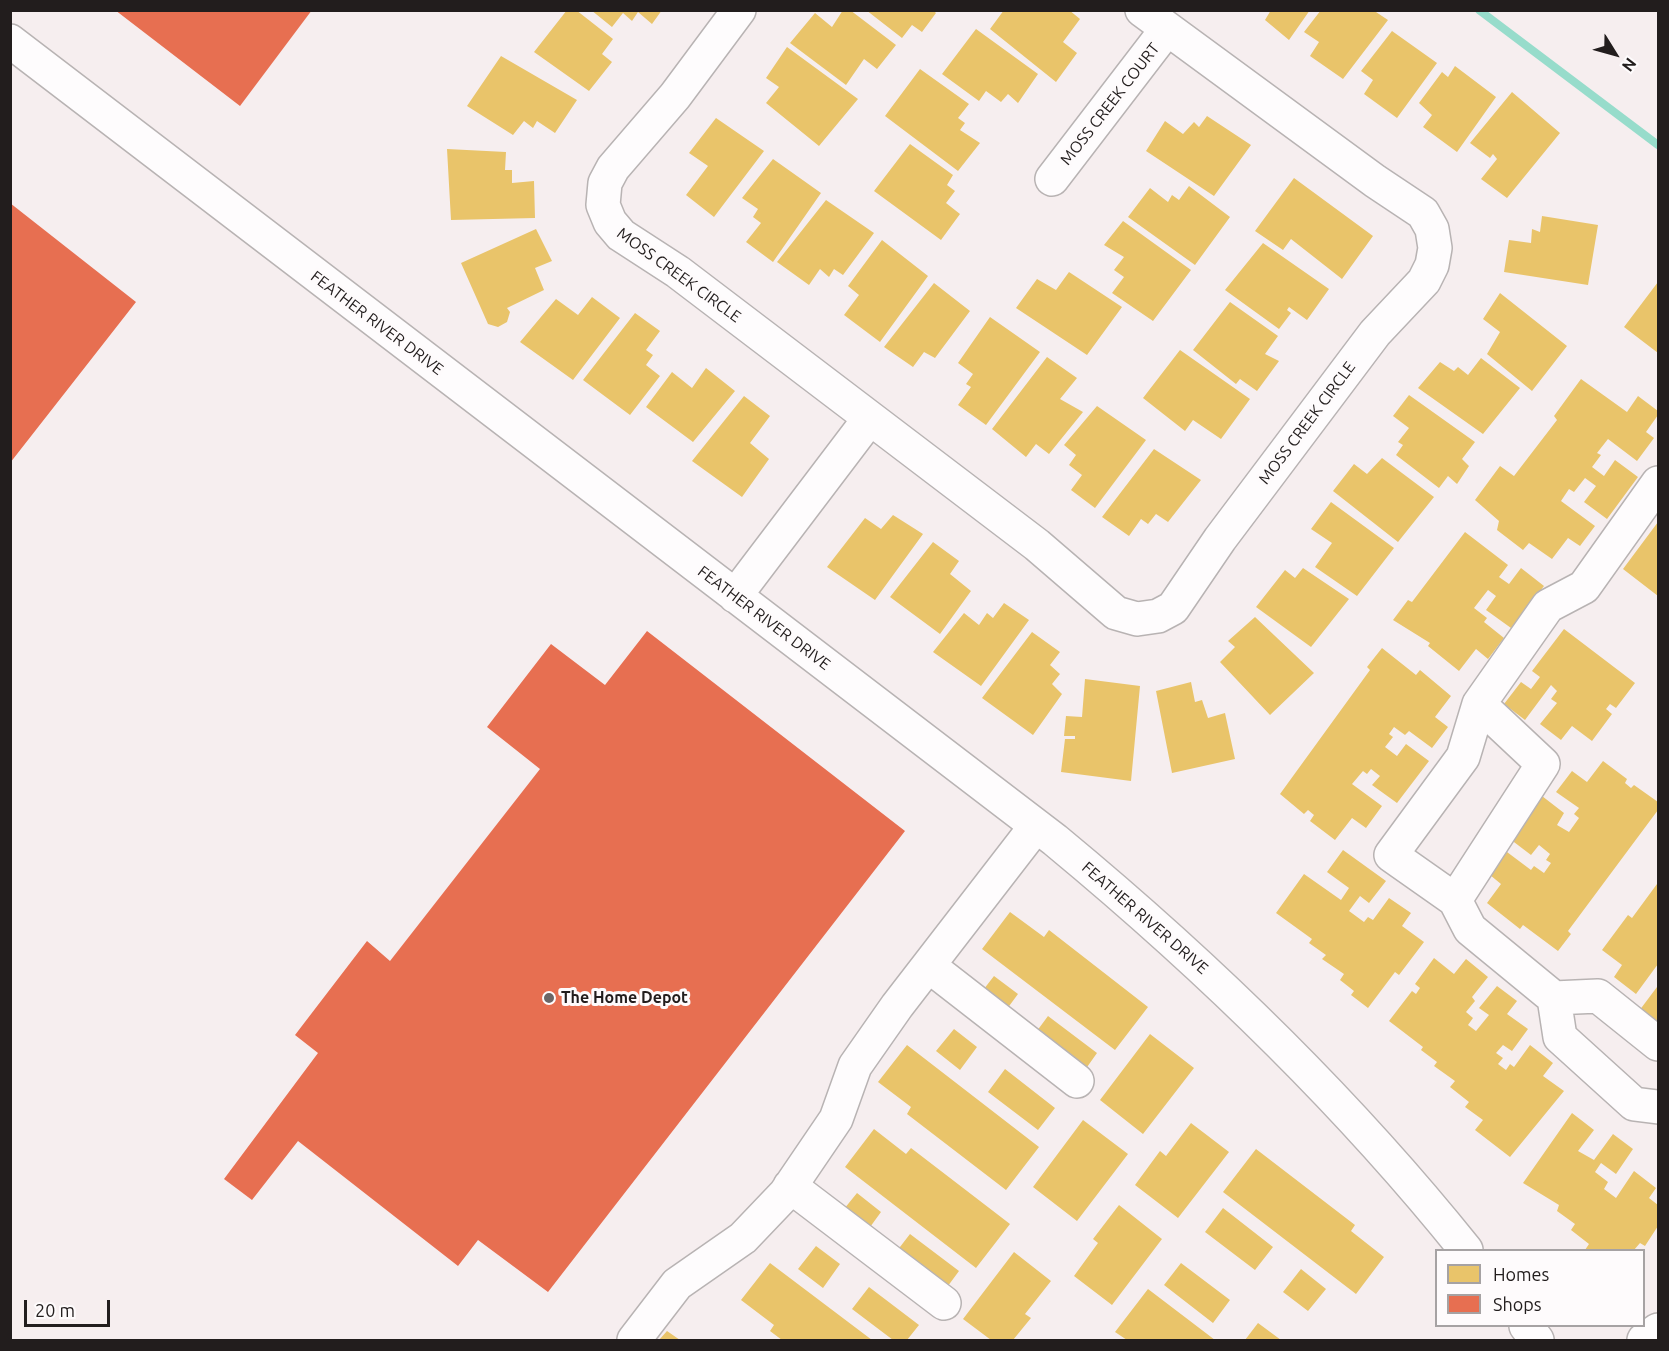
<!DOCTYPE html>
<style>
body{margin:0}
#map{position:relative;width:1669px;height:1351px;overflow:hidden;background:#f6eeef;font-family:Ubuntu,sans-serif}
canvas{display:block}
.frame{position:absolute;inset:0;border:12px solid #221d1d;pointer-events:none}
.legend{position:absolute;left:1435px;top:1249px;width:210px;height:78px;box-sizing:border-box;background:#fefbfc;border:2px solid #a6a2a3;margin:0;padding:8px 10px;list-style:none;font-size:18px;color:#221d1d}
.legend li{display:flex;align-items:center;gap:12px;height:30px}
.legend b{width:30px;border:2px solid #a6a2a3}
.north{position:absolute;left:1585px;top:24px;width:60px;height:60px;-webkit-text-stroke:4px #fefbfc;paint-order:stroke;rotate:127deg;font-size:16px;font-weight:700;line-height:24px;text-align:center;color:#221d1d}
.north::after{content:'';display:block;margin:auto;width:21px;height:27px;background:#221d1d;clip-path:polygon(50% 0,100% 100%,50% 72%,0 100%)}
.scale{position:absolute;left:24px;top:1300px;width:86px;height:27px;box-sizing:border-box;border:3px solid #221d1d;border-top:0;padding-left:8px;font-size:18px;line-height:21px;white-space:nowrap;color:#221d1d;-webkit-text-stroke:4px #fefbfc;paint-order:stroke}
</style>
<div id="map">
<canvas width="1669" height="1351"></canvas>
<div class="frame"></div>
<ul class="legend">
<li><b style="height:16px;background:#e9c46a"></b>Homes</li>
<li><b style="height:16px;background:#e76f51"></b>Shops</li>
</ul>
<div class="north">N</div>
<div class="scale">20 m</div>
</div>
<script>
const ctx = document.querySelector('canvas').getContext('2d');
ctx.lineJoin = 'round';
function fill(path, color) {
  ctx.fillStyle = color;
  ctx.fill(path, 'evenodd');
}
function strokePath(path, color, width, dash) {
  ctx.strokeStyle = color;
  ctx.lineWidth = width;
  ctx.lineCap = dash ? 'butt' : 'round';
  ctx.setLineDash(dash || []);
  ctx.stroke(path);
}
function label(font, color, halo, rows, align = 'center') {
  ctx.font = font + ' Ubuntu,sans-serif';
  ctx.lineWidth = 6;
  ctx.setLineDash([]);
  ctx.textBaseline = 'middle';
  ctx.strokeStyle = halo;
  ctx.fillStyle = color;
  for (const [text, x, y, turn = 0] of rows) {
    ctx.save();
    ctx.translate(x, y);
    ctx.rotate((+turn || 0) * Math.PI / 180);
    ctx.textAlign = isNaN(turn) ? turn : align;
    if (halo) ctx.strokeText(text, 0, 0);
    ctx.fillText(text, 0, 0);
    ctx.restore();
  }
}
fill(new Path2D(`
 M567 10H576L613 39 602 54 612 62 589 91 534 52Z
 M591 10H662L652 24 638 12 632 21 623 13 612 27Z
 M843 10H850L896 45 877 69 864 59 846 85 790 43 815 13 832 27Z
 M866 10H933L936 13 922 32 912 25 902 38Z
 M1004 10H1069L1080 19 1063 42 1077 53 1056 82 990 29Z
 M1271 10H1310L1289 40 1265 20Z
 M1321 10H1373L1388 20 1343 79 1310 56 1319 42 1304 32Z
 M976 29 1038 74 1018 103 1008 94 1001 102 986 91 979 101 942 74Z
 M1392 31 1437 63 1397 118 1364 94 1373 80 1361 71Z
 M787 47 858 99 819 146 766 103 779 87 766 78Z
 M501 56 577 100 555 133 537 121 533 128 524 121 513 135 467 106Z
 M1455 66 1496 97 1457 152 1423 127 1432 115 1419 103 1442 72 1448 77Z
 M920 69 969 104 958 118 965 123 960 130 980 143 958 171 885 116Z
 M1512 92 1560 133 1507 198 1481 179 1497 159 1493 154 1490 158 1470 143Z
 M1207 116 1251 145 1214 196 1146 151 1165 121 1183 134 1194 122 1199 127Z
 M716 118 764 151 714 217 686 195 708 166 689 153Z
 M910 144 953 175 947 185 955 191 946 203 960 214 941 240 874 191Z
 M447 149 506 152 505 170H512V183L534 181 535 218 451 220Z
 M773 159 821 193 773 262 746 242 761 223 753 217 758 209 742 198Z
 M1294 178 1373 236 1342 279 1291 239 1283 250 1255 231Z
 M1189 186 1230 217 1195 265 1128 217 1150 188 1168 202 1172 195 1179 200Z
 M826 200 874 233 843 275 834 269 829 277 820 269 809 285 777 262Z
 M1542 216 1598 225 1588 285 1504 272 1509 240 1531 243 1532 229 1540 232Z
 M1123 221 1191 270 1153 321 1112 293 1124 277 1114 270 1124 257 1104 245Z
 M536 229 552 261 535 268 544 290 507 308 510 312 507 322 498 327 488 324 461 263Z
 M882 240 928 276 880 342 844 315 859 295 848 286Z
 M1263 243 1329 289 1307 320 1289 307 1287 310 1291 313 1279 329 1225 290Z
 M1069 272 1122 307 1087 355 1016 308 1037 279 1056 290Z
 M1658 282V353L1624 327Z
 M934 283 970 311 935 358 924 352 913 367 884 347Z
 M1500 293 1567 346 1532 391 1487 354 1500 332 1483 319Z
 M592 297 620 318 573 380 520 342 556 299 578 315Z
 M1230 302 1278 336 1265 354 1279 361 1257 391 1240 379 1236 384 1193 350Z
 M635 313 660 331 646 350 653 355 646 365 660 376 630 415 583 380Z
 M990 317 1040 352 986 425 958 405 971 387 966 384 973 374 958 363Z
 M1180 350 1250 399 1221 439 1193 420 1185 431 1143 398Z
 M1047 357 1077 378 1060 399 1083 412 1049 454 1036 444 1026 457 992 429Z
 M1481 358 1520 388 1483 434 1418 388 1440 362 1454 371 1458 367 1468 375Z
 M706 368 735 391 693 442 646 407 672 372 692 388Z
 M1581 379 1627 412 1638 396 1658 411V415L1646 432 1654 438 1637 461 1608 439 1597 453 1601 455 1592 467 1604 476 1615 460 1638 477 1607 519 1584 502 1596 486 1585 478 1574 492 1569 489 1561 501 1595 526 1580 546 1568 538 1552 559 1529 543 1523 550 1497 530 1499 521 1475 500 1500 466 1514 476 1557 420 1554 416Z
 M1409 395 1475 442 1462 459 1469 466 1457 484 1448 476 1439 488 1396 455 1403 445 1398 442 1409 428 1393 416Z
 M744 396 770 416 750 443 769 459 742 497 692 461Z
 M1097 406 1146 440 1095 508 1071 490 1082 475 1069 465 1076 455 1064 445Z
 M1154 449 1201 480 1168 522 1156 514 1148 524 1141 519 1129 536 1102 517Z
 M1382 458 1434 497 1398 542 1333 491 1354 464 1367 474Z
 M1331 502 1394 548 1357 596 1315 567 1332 543 1311 529Z
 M893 515 923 534 875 600 827 567 865 518 881 529Z
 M1658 522V596L1623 569Z
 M1465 532 1508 565 1499 577 1509 584 1521 568 1544 586 1511 628 1486 610 1496 596 1488 590 1474 608 1487 618 1484 622 1504 638 1488 659 1476 649 1459 671 1428 646 1430 643 1393 620 1408 600 1412 602Z
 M933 542 959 561 950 574 971 591 940 634 890 597Z
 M1303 568 1349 599 1311 647 1256 607 1285 570 1295 578Z
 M1004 603 1029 620 981 686 933 652 964 613 979 625 987 613 993 618Z
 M1255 617 1314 673 1270 715 1220 662 1235 647 1228 641Z
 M1564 629 1635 683 1616 708 1610 704 1606 709 1612 714 1592 741 1572 726 1561 740 1540 724 1557 703 1551 699 1557 691 1551 685 1525 720 1504 704 1521 682 1531 689 1540 677 1532 671Z
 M1032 632 1060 652 1050 665 1060 674 1052 684 1062 694 1033 735 982 698Z
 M1382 648 1416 675 1420 670 1451 696 1435 717 1448 727 1432 748 1409 731 1405 735 1394 727 1389 734 1393 737 1385 747 1397 756 1406 744 1429 761 1397 803 1372 785 1380 776 1371 769 1367 774 1363 771 1352 784 1382 806 1366 828 1352 818 1335 840 1310 821 1314 815 1308 810 1304 814 1280 794 1370 670 1367 667Z
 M1085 679 1140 686 1131 781 1061 772 1065 739H1075V736H1064L1066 716 1082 717Z
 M1191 682 1195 702 1202 700 1208 718 1225 713 1235 759 1172 773 1156 691Z
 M1603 761 1627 779 1625 783 1631 788 1634 785 1658 802V810L1568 931 1571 934 1558 951 1523 925 1520 929 1487 903 1501 884 1490 875 1507 852 1531 870 1534 866 1544 873 1551 863 1546 860 1550 854 1539 845 1531 855 1510 839 1542 796 1564 813 1557 825 1569 832 1579 818 1574 814 1579 808 1556 792 1572 771 1587 782Z
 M1343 850 1386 881 1369 903 1360 896 1349 911 1364 922 1368 917 1373 920 1389 898 1411 913 1402 926 1424 942 1399 975 1395 972 1368 1008 1351 995 1354 991 1340 980 1344 974 1322 959 1326 955 1309 943 1312 939 1276 913 1304 874 1341 900 1349 888 1327 872Z
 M1657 884 1658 964 1636 994 1614 977 1622 965 1602 950 1628 915 1632 918Z
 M1010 912 1044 937 1049 930 1148 1007 1115 1050 982 949Z
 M1434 958 1454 974 1466 959 1488 977 1472 997 1475 1001 1466 1012 1473 1018 1468 1025 1476 1031 1489 1015 1479 1008 1497 986 1517 1001 1507 1014 1528 1029 1512 1051 1503 1045 1496 1053 1503 1058 1498 1064 1506 1070 1510 1064 1514 1067 1530 1045 1553 1063 1543 1076 1564 1091 1510 1157 1475 1130 1483 1120 1465 1107 1469 1102 1450 1087 1455 1081 1434 1066 1437 1062 1421 1050 1423 1047 1389 1021 1412 991 1416 994 1420 988 1415 984Z
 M994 976 1018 994 1001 1017 977 998Z
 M1657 987 1658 989V1025L1639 1011Z
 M1048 1016 1097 1053 1080 1077 1031 1039Z
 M954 1029 977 1047 960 1070 936 1051Z
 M1150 1034 1194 1068 1143 1134 1100 1100Z
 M907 1045 1039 1147 1006 1190 907 1114 911 1107 878 1082Z
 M1005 1069 1055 1108 1038 1130 988 1092Z
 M1572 1113 1594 1130 1578 1151 1594 1160 1613 1134 1633 1149 1616 1174 1601 1163 1595 1172 1608 1182 1604 1189 1616 1198 1634 1171 1656 1188 1649 1198 1658 1205V1226L1645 1246 1640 1243 1634 1250H1585L1589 1244 1571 1230 1575 1224 1557 1211 1559 1205 1523 1183Z
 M1083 1120 1128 1154 1077 1221 1033 1187Z
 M1191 1123 1229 1152 1178 1218 1135 1185 1160 1151 1166 1156Z
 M874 1129 906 1154 911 1148 1010 1224 976 1268 845 1167Z
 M1256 1149 1355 1225 1351 1231 1384 1257 1356 1294 1223 1192Z
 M857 1193 881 1212 865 1234 840 1214Z
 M1119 1205 1162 1239 1112 1305 1074 1276 1098 1243 1093 1239Z
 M1223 1208 1273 1247 1255 1270 1205 1232Z
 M910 1234 959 1271 942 1294 893 1256Z
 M816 1246 840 1264 823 1288 798 1269Z
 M1014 1252 1051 1281 1025 1314 1031 1318 1013 1340H991L963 1319Z
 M770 1263 872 1340H782L770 1331 774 1325 741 1300Z
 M1181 1263 1230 1300 1213 1323 1164 1285Z
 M1301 1269 1326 1289 1308 1311 1283 1292Z
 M869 1287 919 1325 907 1340H893L852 1309Z
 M1148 1289 1215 1340H1127L1115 1332Z
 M1258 1323 1281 1340H1245Z
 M667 1331 680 1340H659Z`), '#e9c46a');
fill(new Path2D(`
 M115 10H312L240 106Z
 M10 203 136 302 10 463Z
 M647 631 905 831 548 1292 478 1240 458 1266 298 1141 252 1200 224 1179 318 1053 295 1035 367 941 390 961 540 769 487 727 551 644 605 685Z`), '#e76f51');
strokePath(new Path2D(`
 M1479 10 1658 145`), '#97dccb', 8);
const minor = new Path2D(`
 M739 10 675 96 613 168 605 183 603 205 610 222 621 235 678 272 1037 545 1116 613 1137 619 1158 616 1173 608 1220 539 1375 333 1424 281 1432 265 1435 248 1432 229 1423 213 1375 181 1142 10
 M10 41 1055 840C1205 964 1344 1098 1466 1250
 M1052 179 1167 29
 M1658 483 1584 587 1548 606 1479 704 1463 757 1391 855 1455 900 1470 929 1554 998 1560 1037 1634 1104 1658 1107
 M735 596 870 418
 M1455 900 1543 764 1479 704
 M929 966 1077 1081
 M1554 998 1598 996 1658 1044
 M790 1186 944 1303
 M1526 1326 1537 1340
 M634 1340 677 1284 743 1238 785 1194 836 1119 855 1066 897 1006 1036 826
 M1644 1340 1658 1330`);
strokePath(minor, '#b8b3b3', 36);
strokePath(minor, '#fefcfd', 33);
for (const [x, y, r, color] of [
 [549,998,6,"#6c6666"]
]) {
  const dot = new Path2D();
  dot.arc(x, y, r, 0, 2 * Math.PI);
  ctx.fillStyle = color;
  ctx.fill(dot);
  strokePath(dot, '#fefbfc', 2);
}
label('16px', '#221d1d', '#fefbfc', [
 ["MOSS CREEK COURT",1110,104,-52],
 ["MOSS CREEK CIRCLE",679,275,36],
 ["FEATHER RIVER DRIVE",377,323,37],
 ["MOSS CREEK CIRCLE",1307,423,-53],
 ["FEATHER RIVER DRIVE",764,618,37],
 ["FEATHER RIVER DRIVE",1145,918,41]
]);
label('bold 16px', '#221d1d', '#fefbfc', [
 ["The Home Depot",561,998]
], 'left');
</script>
